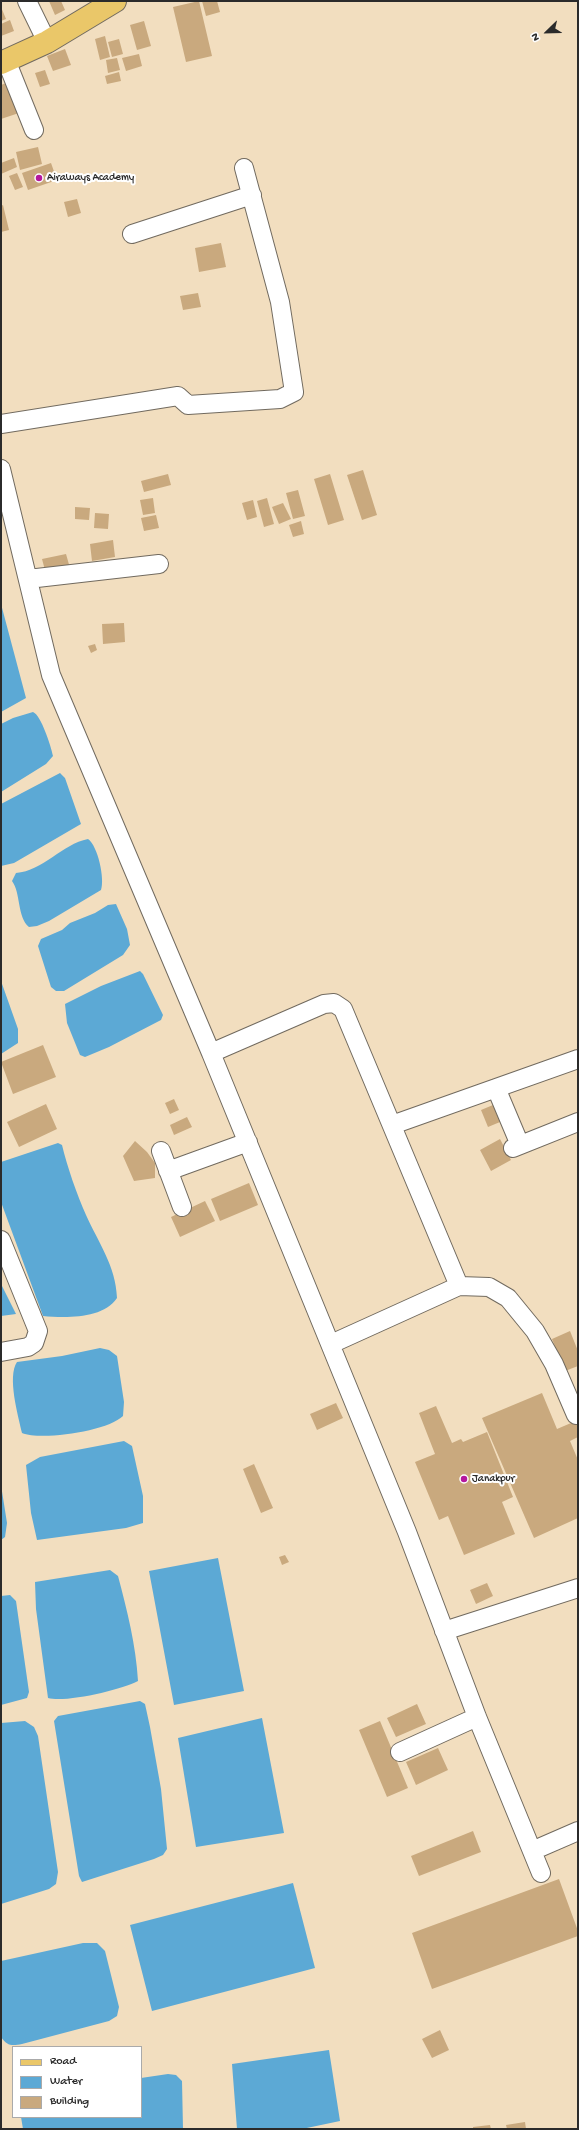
<!DOCTYPE html>
<style>
body{margin:0}
#map{position:relative;width:579px;height:2130px;overflow:hidden;background:#f2debf;font-family:"Gochi Hand",sans-serif}
canvas{display:block}
.frame{position:absolute;inset:0;border:2px solid #2b2b2b;pointer-events:none}
.legend{position:absolute;left:12px;top:2046px;width:130px;height:72px;box-sizing:border-box;background:#fff;border:1px solid #aaa;margin:0;padding:5px 7px;list-style:none;font-size:12px;color:#2b2b2b}
.legend li{display:flex;align-items:center;gap:8px;height:20px}
.legend b{width:20px;border:1px solid #aaa}
.north{position:absolute;left:527px;top:12px;width:40px;height:40px;-webkit-text-stroke:3px #fff;paint-order:stroke;rotate:247deg;font-size:11px;font-weight:700;line-height:16px;text-align:center;color:#2b2b2b}
.north::after{content:'';display:block;margin:auto;width:14px;height:18px;background:#2b2b2b;clip-path:polygon(50% 0,100% 100%,50% 72%,0 100%)}
</style>
<div id="map">
<canvas width="579" height="2130"></canvas>
<div class="frame"></div>
<ul class="legend">
<li><b style="height:5px;background:#eac769"></b>Road</li>
<li><b style="height:11px;background:#5ca9d5"></b>Water</li>
<li><b style="height:11px;background:#c9a97e"></b>Building</li>
</ul>
<div class="north">N</div>
</div>
<script>
const ctx = document.querySelector('canvas').getContext('2d');
ctx.lineJoin = 'round';
function fill(path, color) {
  ctx.fillStyle = color;
  ctx.fill(path, 'evenodd');
}
function strokePath(path, color, width, dash) {
  ctx.strokeStyle = color;
  ctx.lineWidth = width;
  ctx.lineCap = dash ? 'butt' : 'round';
  ctx.setLineDash(dash || []);
  ctx.stroke(path);
}
function label(font, color, halo, rows, align = 'center') {
  ctx.font = font + ' "Gochi Hand",sans-serif';
  ctx.lineWidth = 4;
  ctx.setLineDash([]);
  ctx.textBaseline = 'middle';
  ctx.strokeStyle = halo;
  ctx.fillStyle = color;
  for (const [text, x, y, turn = 0] of rows) {
    ctx.save();
    ctx.translate(x, y);
    ctx.rotate((+turn || 0) * Math.PI / 180);
    ctx.textAlign = isNaN(turn) ? turn : align;
    if (halo) ctx.strokeText(text, 0, 0);
    ctx.fillText(text, 0, 0);
    ctx.restore();
  }
}
fill(new Path2D(`
 M1 604 26 698 1 712Z
 M33 712C41 715 51 746 53 756L46 764 1 792V724L13 718Z
 M60 773 65 778 81 824 14 863 1 866V804Z
 M88 839C98 846 105 879 101 890L49 921 37 926 29 927C17 917 21 893 12 881L16 873C43 871 62 844 88 839Z
 M116 904 127 929 130 945 123 955 64 991H56L51 987 38 946 41 939 62 930 70 923 95 913 108 905Z
 M140 971 143 974 163 1015 161 1020 109 1047 85 1057 80 1055 67 1023 65 1004 101 986Z
 M1 981 18 1029V1043L1 1054Z
 M58 1143 62 1145C67 1166 77 1195 86 1215 98 1242 116 1266 117 1298 103 1319 66 1318 43 1316L1 1202V1162Z
 M1 1284 16 1314 1 1316Z
 M100 1348 109 1350 117 1356 124 1402 123 1416C108 1431 42 1441 22 1433 18 1415 7 1377 17 1362L62 1356Z
 M124 1441 132 1446 143 1496V1523L126 1528 37 1540 31 1513 26 1465 40 1457Z
 M1 1485 7 1523 5 1537 1 1540Z
 M218 1558 244 1691 174 1705 149 1571Z
 M110 1570 118 1576C127 1610 136 1645 138 1681 121 1690 65 1703 48 1698L36 1609 35 1582Z
 M10 1595 16 1601 29 1692 27 1698 1 1705V1596Z
 M140 1701 145 1704 150 1727 161 1789 167 1849 163 1855 154 1859 82 1882 79 1876 54 1721 58 1716Z
 M262 1718 284 1833 196 1847 178 1738Z
 M25 1721 34 1727 38 1736 58 1872 56 1884 49 1889 1 1904V1723Z
 M293 1883 315 1968 152 2011 130 1925Z
 M83 1943H97L105 1951 119 2007 117 2016 109 2021 22 2044C12 2046 7 2046 1 2037V1961Z
 M329 2050 340 2121 302 2129H237L232 2064Z
 M168 2074 176 2075 182 2081 183 2129H23L21 2117H141V2078Z`), '#5ca9d5');
fill(new Path2D(`
 M49 1H61L65 10 55 15Z
 M199 1 212 56 186 62 173 7Z
 M202 1H217L220 12 206 16Z
 M1 7 6 19 1 21Z
 M10 20 14 31 1 36V24Z
 M144 21 151 46 137 50 130 25Z
 M105 36 110 57 100 60 95 39Z
 M119 39 123 54 112 57 108 42Z
 M65 49 71 65 53 71 47 56Z
 M139 54 142 66 126 71 122 58Z
 M117 58 120 70 108 73 106 60Z
 M45 70 50 84 40 87 35 73Z
 M119 72 121 81 107 84 105 76Z
 M9 82 19 113 1 119V85Z
 M38 147 42 164 20 170 16 152Z
 M14 158 17 167 1 174V163Z
 M51 163 57 180 28 190 22 173Z
 M17 173 23 187 15 190 9 176Z
 M77 199 81 213 68 217 64 202Z
 M3 205 9 230 1 232V206Z
 M221 243 226 267 199 272 195 248Z
 M198 293 201 307 183 310 180 296Z
 M363 470 377 515 362 520 347 475Z
 M168 474 171 485 144 492 141 481Z
 M330 474 344 520 328 525 314 479Z
 M298 490 305 516 293 519 286 493Z
 M153 498 155 513 143 515 140 500Z
 M267 498 274 524 264 527 257 501Z
 M253 500 257 517 247 520 242 503Z
 M283 503 291 519 279 524 272 507Z
 M75 507 90 508 89 520 75 519Z
 M95 513 109 514 108 529 94 528Z
 M156 515 159 528 144 531 141 518Z
 M301 521 304 534 293 537 289 525Z
 M113 540 115 557 92 561 90 544Z
 M66 554 70 568 46 574 42 559Z
 M124 623 125 642 103 644 102 624Z
 M95 644 97 650 91 653 88 646Z
 M43 1045 56 1077 13 1094 1 1062Z
 M174 1099 179 1110 170 1114 165 1103Z
 M46 1104 57 1129 19 1147 7 1122Z
 M493 1105 500 1122 488 1127 481 1110Z
 M187 1117 192 1127 174 1135 170 1125Z
 M500 1139 511 1160 491 1171 480 1150Z
 M135 1141 147 1152 155 1163V1178L134 1181 123 1156Z
 M249 1183 258 1205 220 1221 211 1199Z
 M205 1201 215 1221 180 1237 171 1217Z
 M570 1331 578 1351V1366L565 1371 552 1339Z
 M542 1393 557 1429 578 1420V1437L570 1441 578 1460V1518L534 1538 482 1418Z
 M336 1403 343 1418 317 1430 310 1414Z
 M436 1406 452 1443 461 1439 463 1442 487 1432 513 1497 502 1502 515 1534 464 1555 448 1516 439 1520 415 1462 435 1454 419 1413Z
 M254 1464 273 1508 261 1513 243 1469Z
 M285 1555 289 1562 282 1565 279 1557Z
 M487 1583 493 1596 476 1604 470 1590Z
 M417 1704 426 1724 396 1737 387 1718Z
 M380 1721 408 1788 387 1797 359 1730Z
 M438 1748 448 1770 416 1785 406 1762Z
 M473 1831 481 1852 419 1876 411 1856Z
 M559 1879 578 1931V1936L432 1989 412 1933Z
 M440 2030 449 2050 432 2058 422 2039Z
 M525 2122 526 2129H507L506 2125Z
 M490 2125 491 2129H473V2127Z`), '#c9a97e');
const minor = new Path2D(`
 M27 1 47 42
 M6 60 34 130
 M132 234 252 195
 M1 424 178 396 188 405 280 399 294 392 280 302 244 168
 M1 469 51 675 211 1053 324 1004 334 1003 343 1009 459 1286
 M28 579 159 564
 M211 1053 407 1532 477 1717 541 1873
 M496 1088 520 1145
 M392 1125 578 1059
 M513 1148 578 1122
 M161 1151 182 1207
 M168 1171 248 1142
 M1 1240 38 1331 34 1343 28 1347 1 1352
 M331 1344 459 1286 489 1287 508 1298 535 1331 554 1364 576 1415
 M444 1631 578 1588
 M400 1752 477 1717
 M532 1851 578 1831`);
const major = new Path2D(`
 M1 63 47 42 115 1`);
strokePath(minor, '#716a5f', 20);
strokePath(major, '#716a5f', 24);
strokePath(minor, '#fff', 18);
strokePath(major, '#eac769', 22);
for (const [x, y, r, color] of [
 [39,178,4,"#b5179e"],
 [464,1479,4,"#b5179e"]
]) {
  const dot = new Path2D();
  dot.arc(x, y, r, 0, 2 * Math.PI);
  ctx.fillStyle = color;
  ctx.fill(dot);
  strokePath(dot, '#fff', 1.5);
}
label('11px', '#2b2b2b', '#fff', [
 ["Airaways Academy",47,178],
 ["Janakpur",472,1479]
], 'left');
</script>
